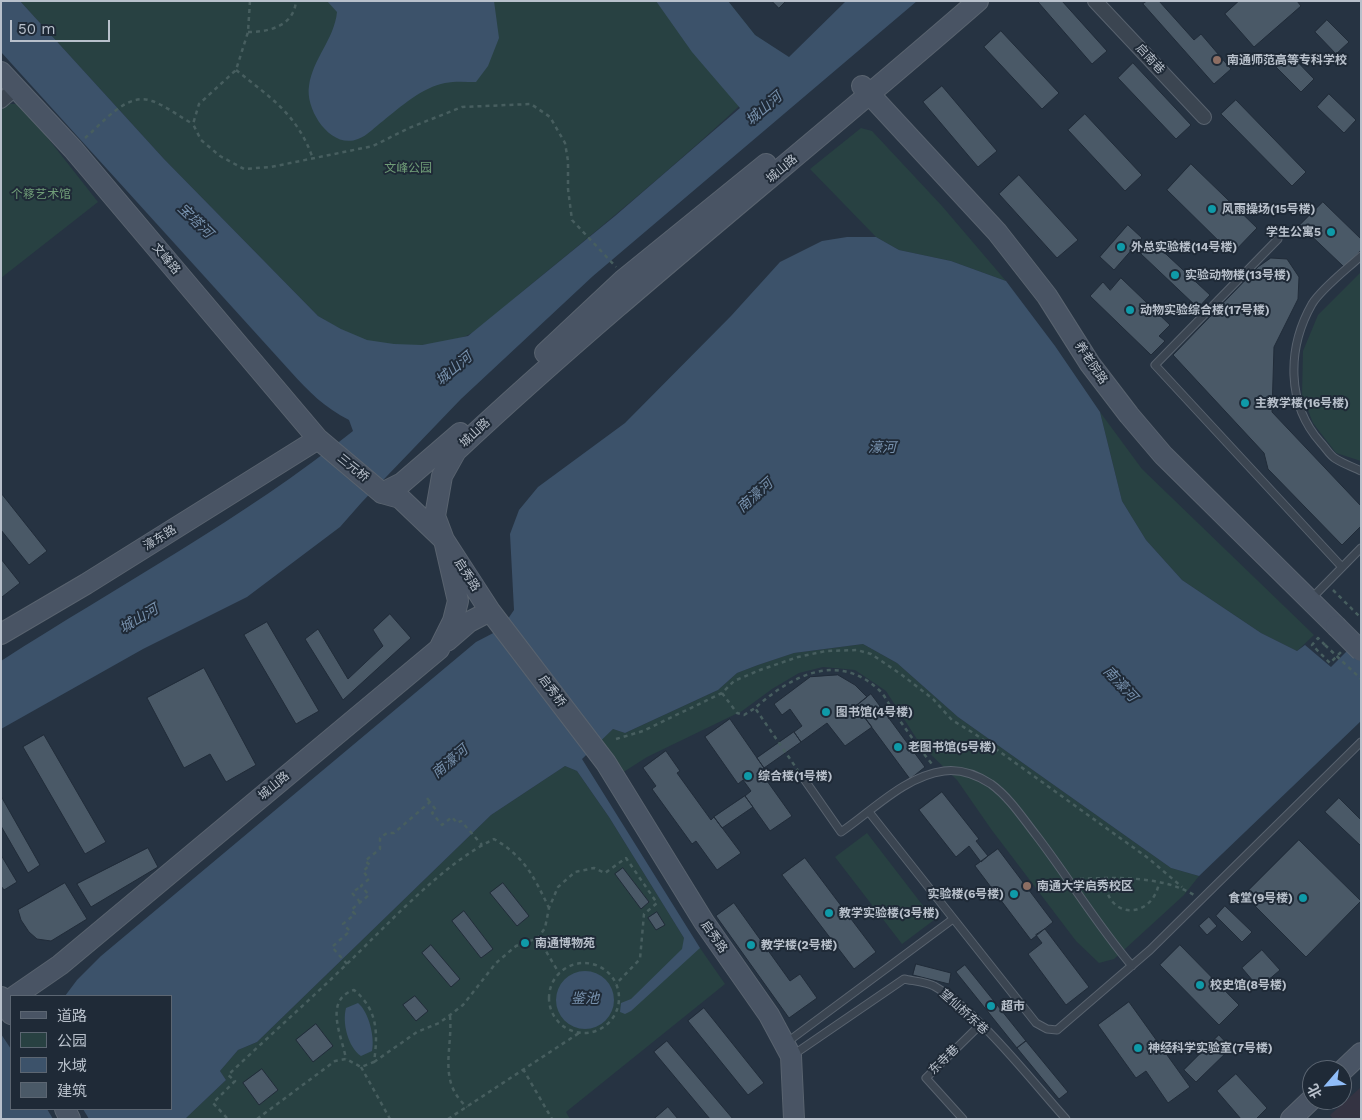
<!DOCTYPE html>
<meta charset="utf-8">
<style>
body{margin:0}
#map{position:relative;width:1362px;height:1120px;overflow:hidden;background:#263342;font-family:"Work Sans","Noto Sans SC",sans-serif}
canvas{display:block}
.frame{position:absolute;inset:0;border:2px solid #b8c0cb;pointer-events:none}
.legend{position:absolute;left:10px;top:995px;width:162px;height:115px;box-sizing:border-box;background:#1f2a37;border:1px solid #5c6672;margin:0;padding:6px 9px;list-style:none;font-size:15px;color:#b8c0cb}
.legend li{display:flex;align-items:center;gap:10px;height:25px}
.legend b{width:25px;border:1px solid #5c6672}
.north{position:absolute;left:1302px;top:1060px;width:50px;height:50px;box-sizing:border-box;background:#1f2a37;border:1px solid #5c6672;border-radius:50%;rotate:243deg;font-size:14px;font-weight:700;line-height:20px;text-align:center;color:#b8c0cb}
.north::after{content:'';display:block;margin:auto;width:18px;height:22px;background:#90bdf8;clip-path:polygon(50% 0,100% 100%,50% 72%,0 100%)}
.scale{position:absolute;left:10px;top:20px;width:100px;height:22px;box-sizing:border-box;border:2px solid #b8c0cb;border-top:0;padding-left:6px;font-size:15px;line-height:18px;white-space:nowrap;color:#b8c0cb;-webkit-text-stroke:4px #1f2a37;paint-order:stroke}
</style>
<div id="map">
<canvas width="1362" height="1120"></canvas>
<div class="frame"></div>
<ul class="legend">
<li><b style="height:6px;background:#495464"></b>道路</li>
<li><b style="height:14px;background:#284142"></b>公园</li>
<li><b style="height:14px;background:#3c526a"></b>水域</li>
<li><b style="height:14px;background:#4a5967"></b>建筑</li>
</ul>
<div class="north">北</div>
<div class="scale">50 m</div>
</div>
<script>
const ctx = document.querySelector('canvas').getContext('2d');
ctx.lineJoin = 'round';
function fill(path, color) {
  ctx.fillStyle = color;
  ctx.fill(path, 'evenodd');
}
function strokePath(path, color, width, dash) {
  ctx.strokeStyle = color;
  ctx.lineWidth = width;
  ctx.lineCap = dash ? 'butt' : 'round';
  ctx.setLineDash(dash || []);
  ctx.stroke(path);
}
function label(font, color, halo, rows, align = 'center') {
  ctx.font = font + ' "Work Sans","Noto Sans SC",sans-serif';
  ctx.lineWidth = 4;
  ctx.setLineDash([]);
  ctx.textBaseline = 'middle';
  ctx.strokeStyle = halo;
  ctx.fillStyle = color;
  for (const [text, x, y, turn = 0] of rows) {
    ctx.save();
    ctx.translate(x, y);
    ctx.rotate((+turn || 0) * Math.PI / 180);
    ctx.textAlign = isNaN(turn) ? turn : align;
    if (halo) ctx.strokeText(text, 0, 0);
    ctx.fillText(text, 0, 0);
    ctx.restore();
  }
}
fill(new Path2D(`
 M1361 1087V1119H1333L1330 1115Z`), '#343342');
fill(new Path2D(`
 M20 1H728L755 35 789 58C709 138 622 210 534 282 521 292 478 332 466 336 437 346 395 350 365 340 348 334 333 325 318 316L164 159Z
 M8 104H21L98 202 1 278V110Z
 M861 128 872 131 942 206 1006 281 951 261 899 250 876 237 810 169Z
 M1361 272V461L1336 453 1313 423 1302 395 1303 351 1318 315Z
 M1100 412 1142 469 1314 635 1297 651 1261 633 1182 580 1146 540 1122 501Z
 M863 644 897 663 958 717 1171 868 1199 876 1184 895 1114 959 1099 963 1076 941 991 829 957 780 920 744 886 691 855 670 823 667 799 673 772 689 742 711 647 757 622 773 601 740 613 729 625 733 718 690 737 673 758 665 794 653Z
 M565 766 577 771 609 817 684 938 700 948 725 984 566 1112 570 1119H185L226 1080 220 1071 238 1050 257 1042 491 815Z
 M867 833 934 920 902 944 835 857Z`), '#284142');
fill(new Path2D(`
 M1 1H20L164 159 318 316 341 329 367 340 394 344 422 345 468 336 615 216 740 108 692 52 656 1H728L755 35 789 57 846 1H917L593 276 461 399 362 502 340 527 247 597 143 649 1 729V661C119 585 243 519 353 431L349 420C325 408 308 391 291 372L1 52Z
 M327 1H494L499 38 488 66 476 82C466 82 455 81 445 83 423 87 400 107 383 121 376 126 367 136 358 139 331 150 305 110 309 86 313 58 334 40 337 12Z
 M847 237H876L899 250 951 261 1006 281 1055 346 1100 412 1122 501 1146 540 1182 580 1261 633 1297 651 1305 645 1331 667 1361 637V721L1199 876 1171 868 958 717 897 663 863 644 794 653 758 665 737 673 718 690 625 733 613 729 582 759 700 948 631 1011 625 1014 620 1012 621 1003 631 999 682 949 684 938 609 817 577 771 565 766 491 815 257 1042 238 1050 220 1071 226 1080 185 1119H1V1034L11 1049V1109H171V996H65L77 980 101 956 476 642 501 629 514 610 510 534 519 510 538 487 625 423 731 316 780 262 822 241Z
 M556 1000a29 29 0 1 1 58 0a29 29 0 1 1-58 0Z
 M358 1003C369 1012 375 1038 372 1051L361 1056C348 1047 342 1023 346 1008Z`), '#3c526a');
fill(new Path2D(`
 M47 1109H83L89 1119H53Z`), '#263342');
const building = new Path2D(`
 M772 1H786L779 8Z
 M1062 1 1107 51 1092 64 1038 2Z
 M1147 1H1159L1194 40 1201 34 1231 69 1214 84 1143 4Z
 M1239 1H1297L1301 6 1254 47 1225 14Z
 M1327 20 1349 42 1336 54 1315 32Z
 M1001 31 1059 93 1042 109 984 47Z
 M1289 53 1314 79 1301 92 1276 67Z
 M1133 63 1191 125 1176 139 1118 78Z
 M942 86 997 151 978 167 923 102Z
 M1329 94 1356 120 1344 133 1317 107Z
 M1236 100 1306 172 1292 186 1221 114Z
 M1085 114 1142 175 1125 191 1068 130Z
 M1191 164 1257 228 1232 254 1167 190Z
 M1019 175 1078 240 1057 258 999 194Z
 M1323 202 1361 239V250L1344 267 1300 225Z
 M1128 225 1142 238 1114 270 1100 257Z
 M1153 242 1210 295 1198 308 1141 254Z
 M1271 258 1287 259 1299 277 1298 299 1274 347 1272 412 1361 506V526L1342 545 1268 469 1264 453 1173 355 1258 267Z
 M1121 278 1170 325 1159 336 1165 341 1151 355 1090 296 1103 282 1110 290Z
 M1 493 47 551 29 565 1 530Z
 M1 559 20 583 2 597 1 595Z
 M390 614 411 638 343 700 305 639 318 629 348 679 383 646 373 630Z
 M267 622 319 711 296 724 244 635Z
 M204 668 256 765 226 782 210 754 184 768 147 698Z
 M838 675 855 685 867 697 856 706 872 727 845 746 827 723 801 742 794 732 802 726 790 709 782 715 774 704 810 677Z
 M871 694 925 767 910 779 856 706Z
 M730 719 764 768 760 771 792 816 770 831 745 796 751 791 743 780 738 784 705 737Z
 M794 732 801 742 764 768 757 758Z
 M44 735 106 842 85 854 23 747Z
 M666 751 680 771 677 773 711 820 714 817 741 853 717 870 696 841 692 844 652 789 656 786 643 768Z
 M942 792 979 839 976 841 988 856 981 862 969 846 956 857 919 810Z
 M1 796 40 865 28 873 1 826Z
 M745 796 753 807 722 828 714 817Z
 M1339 798 1361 820V846L1325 812Z
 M1299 840 1361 901 1306 957 1244 895Z
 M148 848 158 867 91 907 77 884Z
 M998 849 1053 922 1031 940 975 866Z
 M1 855 17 882 4 890 1 886Z
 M805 858 876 952 854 969 782 875Z
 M623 868 649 902 641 909 615 874Z
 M65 883 87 919 51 941 37 939 29 932 21 920 18 910Z
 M503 883 529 916 517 926 490 893Z
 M734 903 790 981 800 974 817 998 789 1018 716 916Z
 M1225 906 1252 932 1242 942 1216 916Z
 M464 911 493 949 481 958 452 921Z
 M657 912 665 925 656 930 648 918Z
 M1209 917 1217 926 1207 935 1199 926Z
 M1045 929 1089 987 1066 1005 1028 954 1042 943 1036 935Z
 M431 945 460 979 451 987 422 953Z
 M1180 945 1239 1005 1219 1025 1160 965Z
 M1262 950 1280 970 1259 988 1242 968Z
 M916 964 951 973 949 984 913 975Z
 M965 965 1026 1041 1017 1048 956 972Z
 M415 996 428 1011 416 1021 403 1005Z
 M1129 1002 1190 1087 1168 1103 1146 1071 1136 1078 1098 1025Z
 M704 1008 764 1083 748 1095 688 1021Z
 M316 1024 333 1046 313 1062 296 1040Z
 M1219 1035 1231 1048 1196 1082 1184 1070Z
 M667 1041 733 1119H710L654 1052Z
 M1026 1041 1068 1092 1059 1099 1017 1048Z
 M262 1069 278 1090 259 1105 243 1083Z
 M1236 1074 1267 1108 1256 1119H1241L1217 1091Z
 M668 1107 678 1119H654Z`);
fill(building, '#4a5967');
strokePath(building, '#212c39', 1);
const lane = new Path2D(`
 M1278 239 1155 365 1341 566
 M1361 256C1347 269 1322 288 1312 304 1287 348 1286 404 1321 443 1326 448 1330 456 1336 459 1344 464 1353 467 1361 471
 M1311 599 1361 548
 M804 779 841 832C872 811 905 776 944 771 960 769 977 775 991 784 1009 797 1022 817 1036 835 1069 878 1097 925 1132 966
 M869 812 1036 1023 1047 1029 1057 1030 1150 950 1361 742
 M786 1043 953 919
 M793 1055 904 979C913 981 926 982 934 986 978 1011 1031 1080 1066 1119
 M963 1119 926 1078 980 1025`);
const street = new Path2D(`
 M1095 1 1204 117
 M1 101 16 88`);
const secondary = new Path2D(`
 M1 72 73 149 318 439 382 493 400 498 444 540 490 611 606 763 704 922 769 1015 791 1056 794 1119
 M862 86 997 232 1047 296 1090 364 1129 415 1163 455 1336 626
 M545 353 623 280 766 164
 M382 493 402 483 460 433
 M1 634 86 584 318 439
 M447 641 469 622 490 611
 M15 996 60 965 439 649 453 621 458 601 444 540 435 516 442 476 456 451C624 294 805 152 978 1
 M1 997 11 1014
 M1342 1071 1361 1053
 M65 1109 70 1119
 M1291 1119 1312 1099`);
strokePath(lane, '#59636f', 9);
strokePath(street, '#59636f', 16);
strokePath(secondary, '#59636f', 22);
strokePath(new Path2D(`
 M250 1 248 32 236 70 199 104 193 124 201 140 220 156 244 169 271 167 373 146 409 128 462 107 531 104 550 117 565 143 568 161V189L572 220 616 267
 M248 32C269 32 294 26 296 1
 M236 70C271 98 298 115 313 159
 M85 138C102 124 127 91 152 101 166 106 180 117 193 124
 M1333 590 1361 618
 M1325 645 1318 638 1312 645 1330 663 1341 652
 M722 693 737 713 744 715 755 708
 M616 739 643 731 722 693 734 681 760 670 798 657 826 651 857 650 871 654 902 675 933 699 952 720 975 734 1148 858 1182 887
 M799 772 755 708C790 677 836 651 878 689 884 694 889 704 893 711 906 729 918 747 932 764
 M427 798 430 802
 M1080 879C1116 877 1163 876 1194 895
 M1105 879C1106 920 1152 920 1159 883
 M360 902 352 893 361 886
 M538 938 559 973
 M549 998a35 35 0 1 1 70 0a35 35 0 1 1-70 0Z
 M347 964 332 947 350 931 343 924 355 914 351 910 369 895 361 886 369 879 363 871 370 865 365 861 380 849V838L387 833H394L430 802 436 810 432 813 442 825 452 817 457 823 461 821 482 845
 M450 1016C453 1049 437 1081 467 1107
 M374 1062 417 1032 439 1023 450 1015 463 1005 496 963 516 946 538 938 545 928 549 908 558 887 575 872 594 868 605 873 626 858 657 903 644 914 640 959 616 984
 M361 1067 390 1119
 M523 1069 552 1119
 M227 1118 213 1103 235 1081 228 1075C269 1036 311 999 351 960 391 921 444 863 494 839 525 857 534 877 549 908
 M257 1119 335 1061 346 1059 361 1067 374 1062C378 1033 378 1010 354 990 323 1000 342 1036 346 1059
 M448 1119 579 1033`), '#475e5f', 2.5, [4, 4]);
strokePath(lane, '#3b4551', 7);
strokePath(street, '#3b4551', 14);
strokePath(secondary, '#495464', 20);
const secondaryBridge = new Path2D(`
 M1336 626 1361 651`);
strokePath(secondaryBridge, '#59636f', 22, []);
strokePath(new Path2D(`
 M1325 645 1361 679`), '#475e5f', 2.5, [4, 4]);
strokePath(secondaryBridge, '#495464', 20);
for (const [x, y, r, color] of [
 [1217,60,5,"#8d6e63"],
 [1212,209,5,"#0f9aa8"],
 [1331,232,5,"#0f9aa8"],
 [1121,247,5,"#0f9aa8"],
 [1175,275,5,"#0f9aa8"],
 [1130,310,5,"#0f9aa8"],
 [1245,403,5,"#0f9aa8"],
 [826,712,5,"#0f9aa8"],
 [898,747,5,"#0f9aa8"],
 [748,776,5,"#0f9aa8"],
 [1027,886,5,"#8d6e63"],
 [1014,894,5,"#0f9aa8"],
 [1303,898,5,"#0f9aa8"],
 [829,913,5,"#0f9aa8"],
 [525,943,5,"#0f9aa8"],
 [751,945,5,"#0f9aa8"],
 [1200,985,5,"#0f9aa8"],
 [991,1006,5,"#0f9aa8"],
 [1138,1048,5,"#0f9aa8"]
]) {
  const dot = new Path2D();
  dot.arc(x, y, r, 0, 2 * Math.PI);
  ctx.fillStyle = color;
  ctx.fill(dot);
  strokePath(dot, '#1f2a37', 2);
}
label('12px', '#b8c0cb', '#1f2a37', [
 ["启南巷",1150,59,47],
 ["城山路",782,169,-40],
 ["文峰路",166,259,50],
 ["养老院路",1091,363,56],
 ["城山路",475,433,-43],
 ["三元桥",353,468,39],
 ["濠东路",160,538,-32],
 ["启秀路",467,575,57],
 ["启秀桥",552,691,53],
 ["城山路",274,786,-40],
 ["启秀路",714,937,55],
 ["望仙桥东巷",964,1012,42],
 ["东寺巷",944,1060,-44]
]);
label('bold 12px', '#b8c0cb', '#1f2a37', [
 ["南通师范高等专科学校",1227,60],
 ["风雨操场(15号楼)",1222,209],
 ["学生公寓5",1321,232,"right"],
 ["外总实验楼(14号楼)",1131,247],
 ["实验动物楼(13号楼)",1185,275],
 ["动物实验综合楼(17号楼)",1140,310],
 ["主教学楼(16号楼)",1255,403],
 ["图书馆(4号楼)",836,712],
 ["老图书馆(5号楼)",908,747],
 ["综合楼(1号楼)",758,776],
 ["南通大学启秀校区",1037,886],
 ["实验楼(6号楼)",1004,894,"right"],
 ["食堂(9号楼)",1293,898,"right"],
 ["教学实验楼(3号楼)",839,913],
 ["南通博物苑",535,943],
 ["教学楼(2号楼)",761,945],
 ["校史馆(8号楼)",1210,985],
 ["超市",1001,1006],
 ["神经科学实验室(7号楼)",1148,1048]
], 'left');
label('12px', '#6f9c77', '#1f2a37', [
 ["文峰公园",408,168],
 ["个簃艺术馆",41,194]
]);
label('italic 14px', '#7892ae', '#1f2a37', [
 ["城山河",764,109,-41],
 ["宝塔河",195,221,44],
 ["城山河",454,369,-40],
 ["濠河",882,448],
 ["南濠河",755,496,-42],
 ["城山河",139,619,-31],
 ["南濠河",1120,684,47],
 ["南濠河",450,762,-41],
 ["鉴池",585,999]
]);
</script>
